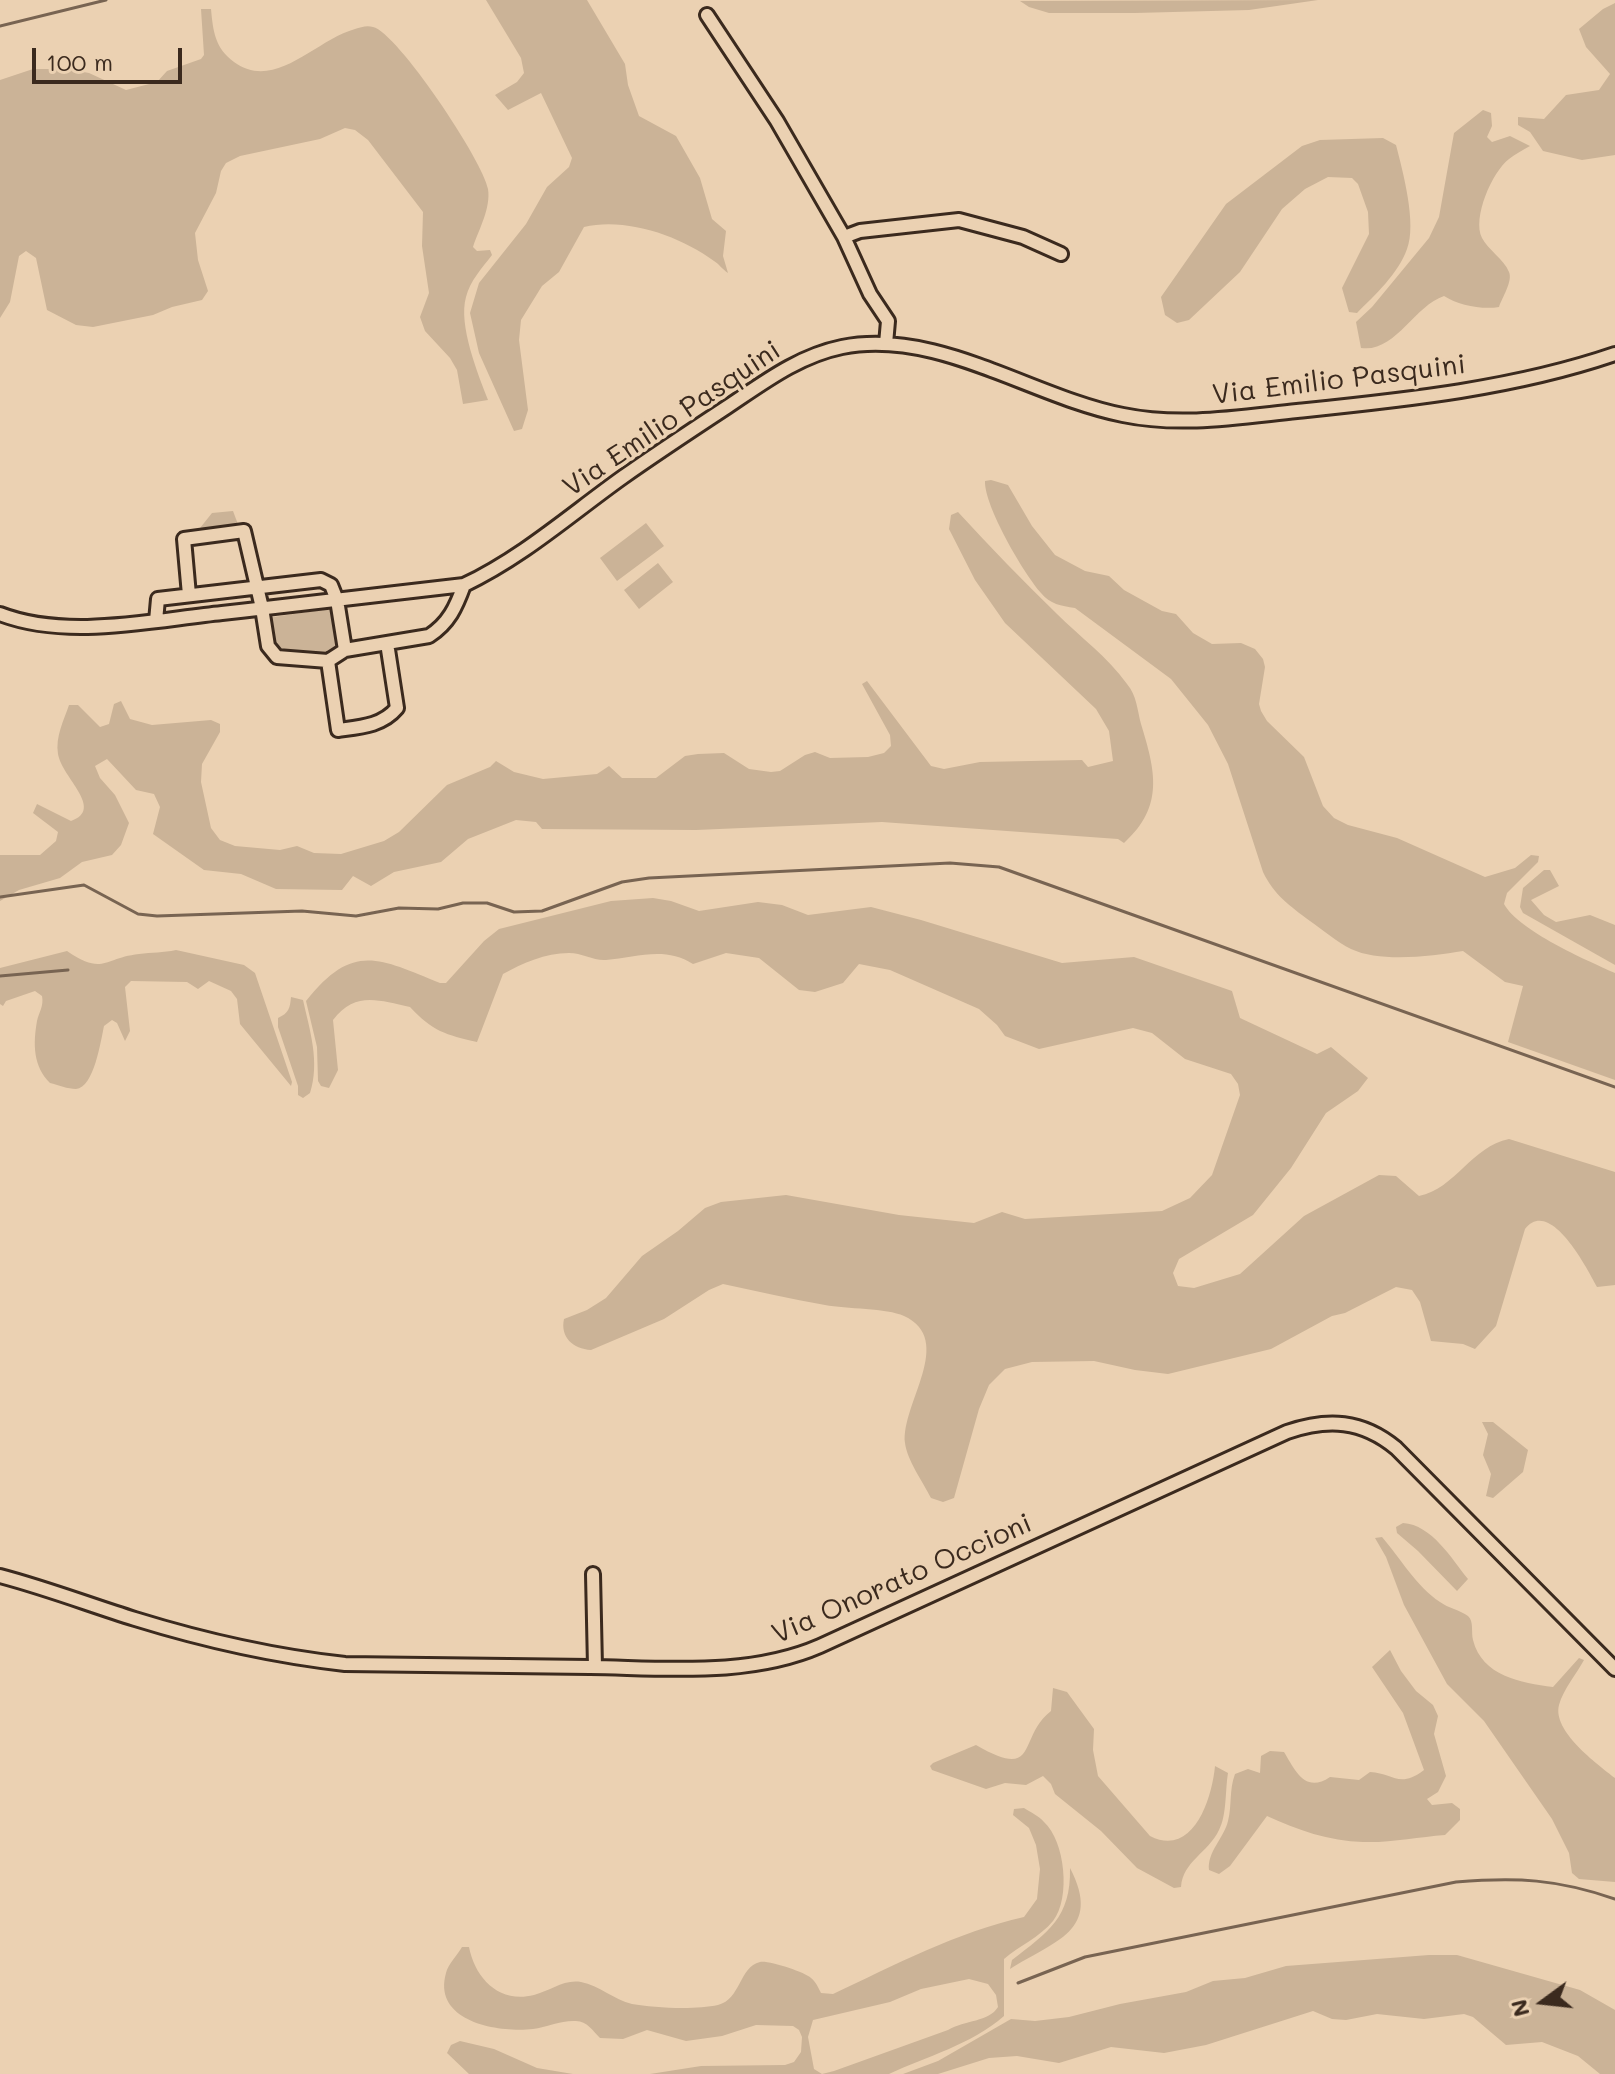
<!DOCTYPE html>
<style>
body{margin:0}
#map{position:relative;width:1615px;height:2074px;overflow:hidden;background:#ebd1b2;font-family:Mali,sans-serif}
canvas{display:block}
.north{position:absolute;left:1503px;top:1962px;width:80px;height:80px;-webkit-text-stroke:6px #ebd1b2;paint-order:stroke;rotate:255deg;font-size:22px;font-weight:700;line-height:32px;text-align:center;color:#3b2a1e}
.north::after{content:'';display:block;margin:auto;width:28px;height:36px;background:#3b2a1e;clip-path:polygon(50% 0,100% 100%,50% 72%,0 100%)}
.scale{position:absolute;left:32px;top:48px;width:150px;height:36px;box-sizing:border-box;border:4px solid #3b2a1e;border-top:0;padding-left:10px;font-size:24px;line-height:28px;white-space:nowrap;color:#3b2a1e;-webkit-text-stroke:6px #ebd1b2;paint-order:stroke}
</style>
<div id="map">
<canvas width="1615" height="2074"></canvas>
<div class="north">N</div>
<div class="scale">100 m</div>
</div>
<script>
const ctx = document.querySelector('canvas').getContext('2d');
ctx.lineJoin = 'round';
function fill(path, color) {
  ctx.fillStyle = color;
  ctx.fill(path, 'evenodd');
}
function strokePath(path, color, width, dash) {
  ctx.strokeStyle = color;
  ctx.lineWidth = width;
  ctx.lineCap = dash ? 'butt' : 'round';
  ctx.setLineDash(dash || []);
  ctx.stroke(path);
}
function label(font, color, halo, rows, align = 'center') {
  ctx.font = font + ' Mali,sans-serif';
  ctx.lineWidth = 7;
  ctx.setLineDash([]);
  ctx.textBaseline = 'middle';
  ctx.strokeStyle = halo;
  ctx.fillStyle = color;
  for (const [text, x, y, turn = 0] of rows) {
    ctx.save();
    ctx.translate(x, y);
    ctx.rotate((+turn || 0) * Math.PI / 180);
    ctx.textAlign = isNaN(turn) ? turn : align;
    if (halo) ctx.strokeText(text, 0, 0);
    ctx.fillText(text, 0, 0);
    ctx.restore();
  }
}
fill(new Path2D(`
 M486 0H587L625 64 628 85 639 116 676 136 700 178 712 219 726 231 723 256 728 273C722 269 719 264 714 261 680 236 626 217 584 227L559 272 542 286 521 320 519 340 528 410 522 429 514 431 479 353 470 313 479 283 526 224 547 187 569 167 572 158 541 93 508 110 495 95 517 82 524 73 521 58Z
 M1318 0 1249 10 1135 13H1049L1029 7 1020 1Z
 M1615 3V155L1582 160 1543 151 1530 132 1518 125V117L1544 119 1566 95 1599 90 1610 74 1586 47 1579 29 1603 9Z
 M201 9H211C213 31 215 48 234 62 275 92 315 40 355 29 361 27 367 25 373 27 397 32 484 162 488 189 491 208 479 229 473 247L477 251 490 250 492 255C482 268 470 281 466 297 458 325 478 374 488 400L463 404 457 370 450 358 425 331 420 317 429 293 422 246 423 212 368 140 355 130 345 128 320 139 240 156 226 163 221 171 216 193 195 233 198 260 208 291 202 300 172 307 153 315 93 327 76 325 47 310 36 258 26 251 19 256 10 302 0 318V80L33 69H67L89 73 126 90 157 82 167 71 201 59 204 55Z
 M1483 110 1491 113 1492 126 1487 137 1492 142 1510 136 1530 146C1523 150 1515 154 1509 159 1492 172 1472 218 1482 238 1488 250 1504 259 1509 272 1513 281 1502 298 1499 307 1482 310 1458 305 1444 296 1414 306 1395 353 1361 348L1356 322 1372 307 1429 238 1439 217 1454 133Z
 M1383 138 1396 145C1403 172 1417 224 1407 249 1398 274 1375 295 1357 313L1349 312 1342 288 1369 234 1368 212 1358 184 1352 178 1328 177 1305 189 1282 209 1240 272 1189 320 1177 323 1165 315 1161 297 1226 204 1302 146 1320 140Z
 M991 480 1008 485 1032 526 1055 555 1085 571 1109 576 1124 590 1162 611 1176 614 1193 633 1212 644 1241 643 1255 649 1263 659 1265 667 1259 704 1261 711 1267 721 1304 757 1323 806 1334 818 1348 825 1397 838 1485 877 1515 868 1531 855 1539 856 1538 862 1507 893 1504 904C1519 931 1586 960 1615 973V1080L1508 1042 1523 986 1505 982 1463 951C1432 956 1381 963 1351 949 1337 942 1323 930 1310 921 1290 906 1274 895 1263 872L1228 764 1208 725 1171 679 1075 608C1061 606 1050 604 1041 593 1024 574 984 506 985 481Z
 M233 511 239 527 200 528 212 513Z
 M958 512C990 547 1023 581 1057 614 1080 637 1108 657 1127 684 1137 696 1137 709 1141 724 1155 770 1165 806 1124 843L1118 839 882 822 696 830 542 829 536 822 516 820 468 839 441 862 394 872 371 886 353 876 342 890 276 889 241 874 204 870 153 834 160 807 154 794 136 790 107 759 95 766 100 778 115 795 129 823 121 845 112 855 82 862 60 878 19 890 0 901V855H40L56 841 58 832 33 813 37 804 71 821C105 809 62 778 58 754 55 737 64 720 69 705H78L100 727 109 724 114 704 121 701 130 719 152 725 211 720 220 724V732L202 764 201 782 211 828 220 840 235 846 280 850 297 846 314 853 341 854 384 841 399 832 447 785 490 767 496 761 514 772 543 779 597 774 609 766 622 778H656L685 756 698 754 724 753 749 769 771 772 780 771 805 755 815 752 830 758 868 757 884 753 891 746 890 735 862 684 867 681 931 766 944 769 980 762 1082 760 1088 767 1113 761 1109 731 1096 709 1005 623 975 580 949 529 951 515Z
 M646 523 664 546 617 581 600 558Z
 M658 563 673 582 639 609 624 590Z
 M334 608 339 645 325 655 282 652 274 647 267 618Z
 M1544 870H1550L1559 886 1531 900 1544 915 1556 922 1590 915 1615 925V965L1523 913 1520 907 1523 888Z
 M653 898 671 901 699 911 758 902 782 905 808 915 871 907 921 920 1062 963 1134 957 1232 991 1240 1018 1317 1054 1331 1047 1368 1078 1358 1091 1326 1113 1291 1168 1253 1215 1179 1259 1173 1273 1178 1286 1194 1288 1240 1274 1304 1216 1379 1175 1396 1176 1419 1196C1455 1189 1472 1146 1509 1139L1615 1172V1285L1597 1287C1587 1268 1550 1197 1525 1229L1496 1326 1475 1349 1463 1344 1431 1341 1420 1302 1412 1290 1396 1287 1345 1313 1332 1316 1271 1349 1168 1374 1135 1370 1094 1361 1032 1362 1005 1369 989 1385 979 1409 954 1498 943 1502 931 1498C923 1482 907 1460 905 1443 901 1404 956 1340 904 1316 887 1308 846 1309 825 1305 791 1299 757 1291 723 1284L709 1290 664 1319 591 1350C573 1349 560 1337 564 1319L587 1310 606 1298 642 1256 678 1231 705 1208 721 1202 786 1195 899 1215 974 1223 1002 1212 1025 1219 1162 1211 1190 1198 1212 1175 1240 1095 1238 1084 1231 1074 1185 1059 1152 1033 1133 1028 1039 1049 1005 1036 997 1025 979 1009 890 970 859 964 843 983 815 992 799 990 759 958 726 953 693 964C666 946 636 957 606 960 594 961 582 953 569 953 545 953 523 963 503 974L477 1042C446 1035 432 1031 410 1007 378 1000 355 991 333 1020L338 1070 329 1088 321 1086 318 1081 317 1047 306 1001C353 942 378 958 440 983H446L484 941 499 929 611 901Z
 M176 950 244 965 255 973 292 1082 291 1086 240 1024 237 999 231 991 209 981 198 989 187 982 131 981 125 987 130 1031 125 1041 117 1023 112 1020 104 1026C101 1040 94 1088 76 1089 68 1089 58 1085 50 1083 33 1066 33 1044 37 1021 39 1012 44 1006 42 996L35 991 6 1001 3 1006 0 1004V968L67 951C104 976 103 958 139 954 152 952 163 953 176 950Z
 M291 997 303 1000C310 1031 320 1062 310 1093L303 1098 298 1095V1086L278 1027V1018C289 1013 290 1008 291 997Z
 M1482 1422H1493L1528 1450 1523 1472 1493 1498 1486 1496 1491 1474 1483 1455 1488 1434Z
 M1403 1523C1432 1525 1451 1558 1468 1579L1457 1591 1418 1551 1397 1533 1396 1527Z
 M1382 1537C1401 1559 1416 1586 1440 1602 1448 1608 1460 1610 1468 1616 1474 1621 1471 1632 1473 1640 1482 1676 1521 1683 1553 1687L1579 1658 1584 1660C1577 1673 1563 1690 1559 1705 1552 1731 1597 1764 1615 1778V1882L1579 1879 1572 1873 1569 1853 1552 1819 1484 1721 1447 1684 1404 1605 1386 1557 1375 1538Z
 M1390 1650 1401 1671 1416 1691 1433 1705 1438 1716 1434 1734 1446 1776 1438 1792 1427 1799 1432 1805 1452 1803 1460 1809V1820L1445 1835C1418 1837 1390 1843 1363 1842 1329 1841 1297 1830 1267 1816L1230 1866 1219 1874 1209 1870C1207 1852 1224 1838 1228 1821 1232 1805 1229 1790 1235 1774L1248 1769 1260 1773 1261 1756 1270 1751 1284 1752C1295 1770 1305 1794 1330 1777L1359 1780 1370 1772C1393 1773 1399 1789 1424 1770L1403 1713 1372 1667Z
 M1053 1688 1067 1692 1094 1729 1093 1750 1098 1776 1150 1836C1193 1858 1212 1799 1215 1766L1228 1773C1225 1791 1227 1815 1219 1830 1208 1853 1183 1861 1181 1887L1174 1888 1137 1868 1101 1831 1055 1794 1051 1784 1043 1776 1026 1785 1005 1783 986 1789 932 1770 930 1766 933 1763 976 1745C1040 1782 1017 1737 1051 1711Z
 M1024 1808C1030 1812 1039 1816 1044 1822 1065 1841 1071 1898 1053 1921 1040 1937 1019 1946 1004 1959V2016C971 2045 927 2056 889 2074H650L701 2066 785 2065 794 2062 801 2052 802 2037 799 2030 793 2026 756 2025 722 2036 686 2041 647 2030 623 2039 600 2038C593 2031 587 2021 576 2021 562 2020 547 2027 533 2029 499 2033 432 2022 446 1973 448 1964 457 1956 462 1947H469C475 1978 499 2004 534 1995 550 1991 564 1979 581 1982 599 1985 614 2000 632 2004 654 2008 696 2010 718 2005 741 1999 739 1967 760 1962 768 1960 805 1972 811 1978 816 1982 818 1987 821 1993L833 1994C895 1965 957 1932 1024 1917L1037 1899 1040 1869 1036 1845 1029 1828 1013 1815 1014 1809ZM969 1979 988 1984 996 1995 998 2007C989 2022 965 2020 948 2030L834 2071 822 2074 814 2069 808 2037 813 2020 890 2002 921 1989Z
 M1070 1868C1103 1931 1054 1941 1010 1969L1012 1960C1048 1932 1071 1918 1070 1868Z
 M1429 1955H1457L1580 1990 1615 2010V2074H1600L1578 2056 1542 2042 1506 2045 1473 2017 1464 2014 1424 2019 1377 2014 1346 2020 1332 2019 1313 2011 1206 2045 1164 2053 1111 2047 1059 2063 1017 2056 989 2058 938 2074H903L938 2061 1011 2019 1035 2021 1069 2017 1120 2004 1186 1992 1213 1981 1245 1978 1286 1966Z
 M460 2041 494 2049 537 2068 573 2074H469L447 2053 451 2045Z`), '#cbb397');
strokePath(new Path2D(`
 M0 26 106 0
 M0 897 84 885 138 914 157 916 302 911 356 916 399 908 438 909 463 903H487L514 912 542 911 622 882 649 878 950 863 999 867 1615 1087
 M0 976 68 970
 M1018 1983 1085 1957 1456 1882C1517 1877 1557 1879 1615 1899`), '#786452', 3);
const minor = new Path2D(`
 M707 15 777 121 844 237 870 294 888 321 886 344
 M844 237 860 231 959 220 1023 237 1061 254
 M189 595 184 539 244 531 262 608 268 646 277 657 328 661 345 650
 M0 614C67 640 153 620 222 613 303 604 384 594 464 585 523 557 571 514 623 477 657 453 692 430 727 407 763 383 798 356 842 347 937 328 1032 397 1123 415 1181 427 1239 417 1297 411 1403 400 1513 389 1615 354
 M156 621 158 599 321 580 331 585 337 600 345 650 429 636C449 623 456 607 464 585
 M328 661 338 730C360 727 382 726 397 708L387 643
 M593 1574 595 1667
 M0 1576C46 1588 90 1605 135 1619 203 1640 273 1656 345 1664 426 1665 508 1666 590 1667 665 1668 749 1677 820 1646L1287 1432C1328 1418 1362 1420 1396 1448L1615 1669`);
strokePath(minor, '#3b2a1e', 18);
strokePath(minor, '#ebd1b2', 12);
label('28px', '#3b2a1e', '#ebd1b2', [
 ["Via Emilio Pasquini",1339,380,-7],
 ["Via Emilio Pasquini",672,419,-34],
 ["Via Onorato Occioni",902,1579,-24]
]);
</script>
